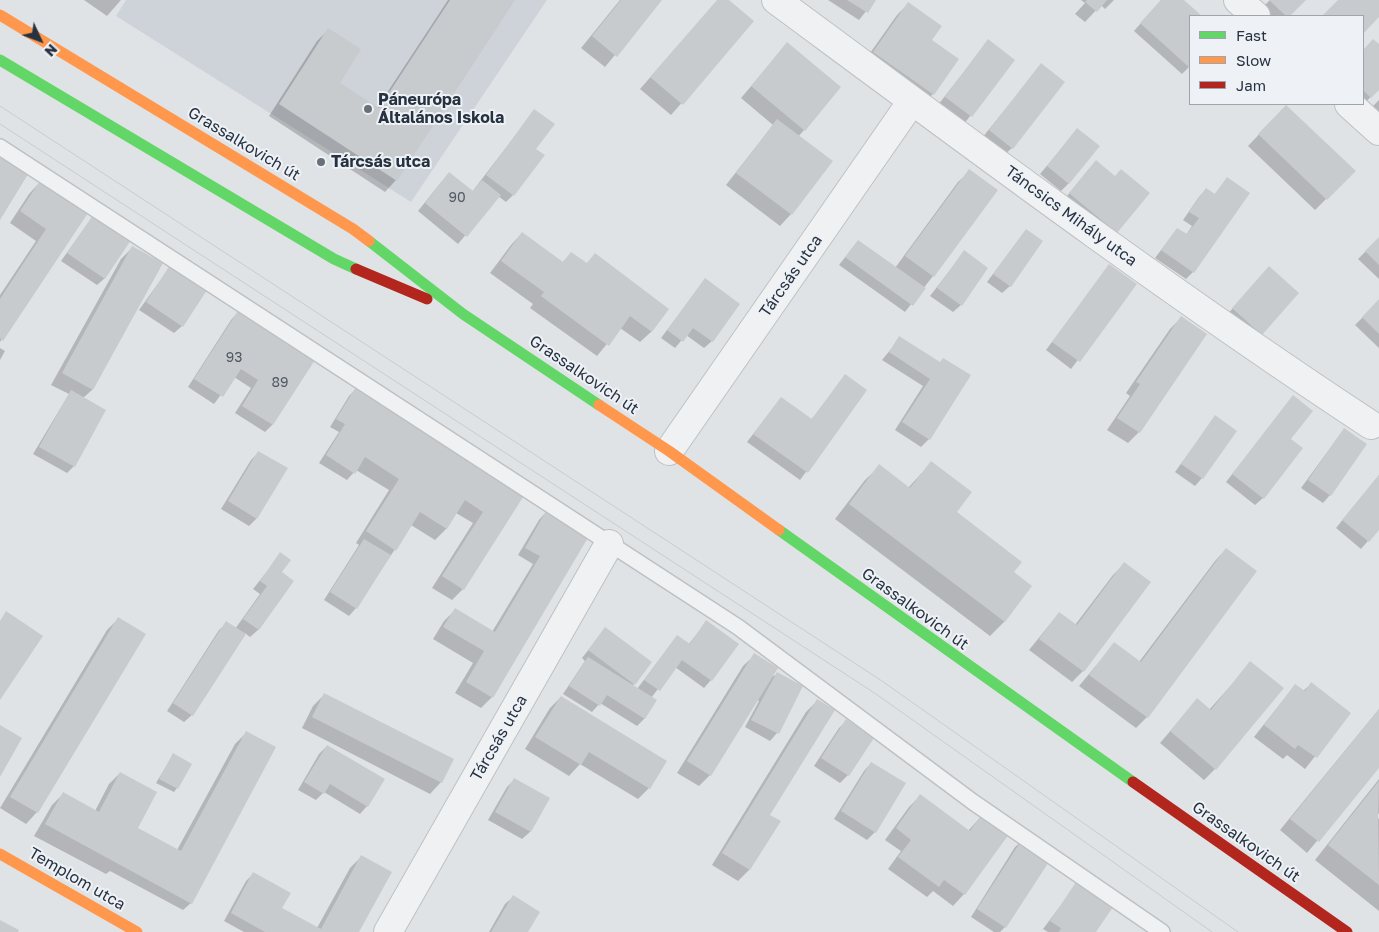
<!DOCTYPE html>
<meta charset="utf-8">
<style>
body{margin:0}
#map{position:relative;width:1379px;height:932px;overflow:hidden;background:#e0e3e6;font-family:"Golos Text",sans-serif}
canvas{display:block}
.legend{position:absolute;left:1189px;top:15px;width:175px;height:90px;box-sizing:border-box;background:#eef2f6;border:1px solid #9ea5ad;margin:0;padding:6px 9px;list-style:none;font-size:15px;color:#273240}
.legend li{display:flex;align-items:center;gap:10px;height:25px}
.legend b{width:25px;border:1px solid #9ea5ad}
.north{position:absolute;left:15px;top:15px;width:50px;height:50px;-webkit-text-stroke:4px #eef2f6;paint-order:stroke;rotate:133deg;font-size:14px;font-weight:700;line-height:20px;text-align:center;color:#273240}
.north::after{content:'';display:block;margin:auto;width:18px;height:22px;background:#273240;clip-path:polygon(50% 0,100% 100%,50% 72%,0 100%)}
</style>
<div id="map">
<canvas width="1379" height="932"></canvas>
<ul class="legend">
<li><b style="height:6px;background:#63d668"></b>Fast</li>
<li><b style="height:6px;background:#ff974d"></b>Slow</li>
<li><b style="height:6px;background:#b3261e"></b>Jam</li>
</ul>
<div class="north">N</div>
</div>
<script>
const ctx = document.querySelector('canvas').getContext('2d');
ctx.lineJoin = 'round';
function fill(path, color) {
  ctx.fillStyle = color;
  ctx.fill(path, 'evenodd');
}
function strokePath(path, color, width, dash) {
  ctx.strokeStyle = color;
  ctx.lineWidth = width;
  ctx.lineCap = dash ? 'butt' : 'round';
  ctx.setLineDash(dash || []);
  ctx.stroke(path);
}
function label(font, color, halo, rows, align = 'center') {
  ctx.font = font + ' "Golos Text",sans-serif';
  ctx.lineWidth = 4;
  ctx.setLineDash([]);
  ctx.textBaseline = 'middle';
  ctx.strokeStyle = halo;
  ctx.fillStyle = color;
  for (const [text, x, y, turn = 0] of rows) {
    ctx.save();
    ctx.translate(x, y);
    ctx.rotate((+turn || 0) * Math.PI / 180);
    ctx.textAlign = isNaN(turn) ? turn : align;
    if (halo) ctx.strokeText(text, 0, 0);
    ctx.fillText(text, 0, 0);
    ctx.restore();
  }
}
fill(new Path2D(`
 M126 0H547L411 202 116 16Z`), '#ced3d9');
fill(new Path2D(`
 M84 0H121L107 16Z
 M448 0H514L396 180 385 192 269 116 317 41 328 30 338 83 377 108Z
 M620 0H660L605 67 581 48Z
 M718 0H727L753 22 671 115 640 89Z
 M828 0H875L859 20Z
 M1081 0H1114L1105 9 1101 5 1085 22 1075 14 1085 3Z
 M1161 0H1182L1201 16H1190V66L1182 74 1134 31Z
 M1270 0H1304L1288 16H1270L1262 8Z
 M1339 0H1379V15L1363 32V16H1323Z
 M908 4 931 40 933 94 922 105 863 63 897 15Z
 M988 41 1013 60 964 124 938 105Z
 M1373 41 1379 46V88L1363 105V51Z
 M787 44 804 130 798 137 791 214 780 226 726 185 773 125 741 98Z
 M1041 65 1012 148 1004 155 982 138Z
 M1379 100V114L1372 107Z
 M1286 106 1326 199 1315 210 1248 146Z
 M534 111 535 149 513 195 506 202 498 196 458 244 418 211 442 181 472 192Z
 M1077 130 1069 183 1061 191 1040 174Z
 M1089 169 1116 232 1109 239 1063 201Z
 M970 171 933 276 905 312 839 265 858 241 895 268 958 182Z
 M1227 179 1193 272 1186 279 1155 258 1177 229 1186 235 1192 226 1183 220 1199 197 1206 189 1214 195Z
 M40 182 87 213 0 342V295L36 241 10 223 29 194Z
 M93 216 105 278 97 285 61 261Z
 M1026 230 1010 286 1002 293 987 282Z
 M522 233 562 263 571 253 586 264 595 255 652 331 640 342 620 328 597 356 530 308 533 304 490 273 511 245Z
 M1379 238V279L1358 259Z
 M132 248 162 264 92 390 83 398 74 466 67 473 33 454 69 394 51 385 121 259Z
 M964 252 961 305 953 312 930 296Z
 M1109 266 1135 285 1071 369 1046 350Z
 M170 267 182 326 174 333 139 310Z
 M1262 275 1261 334 1254 341 1226 316Z
 M705 280 712 341 704 348 686 335 675 348 661 338Z
 M1379 301V348L1355 325Z
 M238 312 313 360 272 425 265 432 235 413 251 388 234 377 214 404 188 387 231 320Z
 M1181 318 1205 334 1139 432 1128 443 1107 430 1130 396 1126 393 1170 329Z
 M900 338 939 363 970 376 929 439 921 447 895 430 923 386 882 360Z
 M0 348 5 351 0 360Z
 M845 376 866 391 800 480 747 442 781 398 811 420Z
 M357 388 523 494 463 589 452 600 432 588 473 523 456 513 446 529 435 540 411 525 356 608 349 616 324 600 359 545 356 543 389 490 356 470 347 480 319 463 339 432 330 427 349 396Z
 M1293 397 1289 439 1263 498 1255 505 1226 482Z
 M1215 417 1202 478 1195 486 1175 472Z
 M1344 429 1330 495 1323 503 1301 488Z
 M259 452 286 469 256 519 249 526 221 509 251 460Z
 M931 463 955 513 1013 572 1031 586 1004 622 990 636 835 519 865 480 880 466 908 488Z
 M1379 475V528L1361 549 1336 528Z
 M546 512 587 537 492 697 481 708 455 693 473 663 433 639 444 621 455 610 492 632 533 564 518 555 539 520Z
 M1226 549 1147 717 1136 728 1079 686 1114 644 1139 662 1215 561Z
 M281 554 280 573 292 582 258 630 250 637 245 633 192 715 184 722 167 711 219 630 227 623 235 629 260 594 253 589Z
 M1124 564 1083 671 1072 682 1029 650 1059 613 1075 625 1113 575Z
 M118 619 37 812 26 824 0 808 107 630Z
 M706 622 711 680 704 688 675 667 651 698 644 719 637 726 600 703 592 712 563 694 585 661 582 658 605 629 634 684 632 686 637 689 677 636 689 644Z
 M755 655 770 678 777 674V733L770 741 745 727 759 701 757 700 710 775 699 786 677 773 743 666Z
 M1251 663 1215 769 1204 780 1160 743 1197 700 1209 710Z
 M1311 684 1349 713 1305 769 1287 755 1283 759 1254 737 1295 685 1303 691Z
 M325 694 441 782 430 794 302 728 313 706Z
 M561 697 649 788 638 799 580 764 569 776 525 749 550 708Z
 M817 701 769 815 779 821 749 870 738 881 712 865 806 712Z
 M1379 709V766L1307 853 1280 830Z
 M846 721 848 775 840 783 814 766 839 728Z
 M246 733 191 903 183 910 110 871 106 874 34 836 52 805 63 794 95 811 109 784 120 773 134 833 177 850 235 744Z
 M327 746 367 806 360 814 324 792 316 800 298 790 319 754Z
 M173 755 177 788 174 792 156 783Z
 M871 763 875 832 867 840 834 819 864 771Z
 M1379 779V813L1376 817 1379 819V911L1315 860Z
 M514 780 549 799 530 832 522 839 488 820 507 787Z
 M920 796 968 831 985 812 1011 830 964 894 953 906 933 891 927 897 888 869 901 851 885 840 909 807Z
 M1023 840 1005 927 1000 932H994L971 917 1015 847Z
 M361 857 358 932H244L224 921 246 881 253 874 281 909 317 928 350 868Z
 M1077 884 1095 932H1048L1043 929Z
 M513 897 527 932H489L505 904Z`), '#0003');
fill(new Path2D(`
 M450 0H515L397 181 279 104 328 28 361 49 340 83 379 108Z
 M621 0H662L617 57 592 36Z
 M717 0H729L754 21 683 105 650 77Z
 M847 0H876L868 13Z
 M1087 0H1107L1097 12 1085 2Z
 M1161 0H1184L1202 16H1190V68L1140 23Z
 M1269 0H1306L1290 16H1286Z
 M1338 0H1379V17L1363 34V16H1322Z
 M908 2 942 26 932 40 959 59 934 95 873 52Z
 M988 39 1015 60 972 117 945 97Z
 M1373 39 1379 44V90L1371 98 1363 90V50Z
 M787 42 841 87 805 131 751 86Z
 M1041 63 1065 82 1013 149 989 130Z
 M1286 105 1356 171 1327 200 1258 134Z
 M534 109 555 124 536 149 545 155 514 196 486 175Z
 M777 119 833 161 792 215 736 173Z
 M1077 128 1100 146 1069 184 1047 166Z
 M0 153 30 171 0 220Z
 M1096 160 1115 176 1121 169 1150 193 1117 233 1069 193Z
 M969 169 998 190 934 277 905 256Z
 M449 172 473 191 482 180 501 195 467 237 425 203Z
 M1227 177 1250 193 1194 273 1161 250 1177 228 1187 234 1199 218 1189 212 1206 188 1215 194Z
 M40 181 88 213 3 341 0 338V299L46 229 20 211Z
 M93 215 131 240 105 279 67 253Z
 M1026 229 1043 241 1011 287 993 274Z
 M522 232 563 262 571 252 587 263 595 253 669 309 652 332 630 316 609 346 541 296 544 292 501 261Z
 M1379 237V265L1365 251Z
 M858 240 926 288 913 306 845 257Z
 M132 246 163 263 93 390 62 373Z
 M964 250 988 268 962 306 937 288Z
 M1109 264 1137 284 1080 362 1052 342Z
 M170 265 207 290 183 327 146 302Z
 M1269 266 1299 293 1262 335 1232 308Z
 M705 278 740 304 713 342 693 328 683 342 667 330Z
 M1379 299V334L1362 317Z
 M238 311 315 360 273 425 242 406 258 380 241 369 223 397 194 379Z
 M1181 316 1207 334 1140 433 1117 418 1140 384 1136 382Z
 M899 336 940 362 943 358 971 375 930 440 902 422 930 379 889 352Z
 M845 374 867 390 808 473 753 434 781 397 812 419Z
 M356 387 525 494 464 590 442 576 483 512 465 500 447 529 420 512 396 551 366 531 399 479 365 457 355 474 326 455 345 424 336 419Z
 M71 390 106 410 75 467 39 447Z
 M1293 395 1313 411 1291 439 1303 448 1264 499 1232 474Z
 M1215 415 1237 431 1203 479 1181 464Z
 M1344 428 1367 444 1331 496 1308 480Z
 M258 451 288 468 257 519 228 501Z
 M931 461 972 492 957 512 1022 562 1014 572 1032 586 1005 622 849 504 879 464 910 488Z
 M1379 475V530L1369 542 1342 520Z
 M546 511 589 536 493 698 466 682 484 651 443 627 455 608 495 632 540 556 525 548Z
 M364 539 391 555 357 609 330 592Z
 M1226 548 1257 571 1148 718 1089 675 1114 642 1141 662Z
 M280 552 291 560 282 572 294 581 259 630 243 619 267 586 260 581Z
 M1124 562 1151 582 1084 672 1039 639 1059 612 1077 625Z
 M6 611 43 636 0 700V621Z
 M118 617 146 634 38 813 10 797Z
 M706 620 739 644 712 681 682 660 660 691 644 680 677 635 690 644Z
 M226 621 246 634 193 716 173 703Z
 M605 627 652 662 635 685 588 650Z
 M754 653 778 668 711 776 687 761Z
 M588 657 657 700 645 719 607 695 600 706 569 686Z
 M1250 661 1284 688 1216 770 1170 731 1197 698 1211 710Z
 M777 672 803 686 779 734 751 720Z
 M1311 682 1351 713 1317 758 1298 745 1295 749 1264 725 1295 684 1305 691Z
 M324 693 454 759 442 783 312 717Z
 M561 696 667 761 650 789 589 752 581 765 535 737Z
 M817 699 835 710 770 815 781 821 750 870 722 853Z
 M1379 709V768L1319 842 1290 819Z
 M846 719 874 738 849 776 821 758Z
 M0 725 22 738 0 777Z
 M246 731 276 747 192 904 45 824 63 792 99 812 120 772 157 792 138 828 181 851Z
 M327 745 385 779 368 807 330 784 324 794 304 782Z
 M173 753 192 764 178 789 159 779Z
 M871 762 906 783 876 833 841 811Z
 M514 778 550 798 531 832 495 812Z
 M1379 781 1378 816 1379 885 1328 845Z
 M920 794 970 831 985 810 1012 830 965 895 944 880 939 887 898 857 911 840 896 828Z
 M1023 838 1052 857 1006 928 977 909Z
 M361 855 392 872 359 932H265L231 913 253 872 291 893 282 908 321 929Z
 M1076 882 1113 907 1096 932H1059L1061 928 1050 921Z
 M513 895 540 912 528 932H491Z
 M0 920 19 930 18 932H0Z`), '#c8cbce');
const lane = new Path2D(`
 M0 147 738 627 973 802 1162 932`);
const street = new Path2D(`
 M776 0C972 145 1167 291 1371 425
 M1238 0 1256 16
 M1349 104 1379 131
 M669 451 912 101
 M388 932 609 544`);
strokePath(lane, '#bec1c4', 18);
strokePath(street, '#bec1c4', 30);
strokePath(lane, '#f0f1f3', 15);
strokePath(street, '#f0f1f3', 28);
strokePath(new Path2D(`
 M0 60 334 259 356 269
 M369 241 463 314 599 405
 M779 530 1133 782`), '#63d668', 11);
strokePath(new Path2D(`
 M0 15 353 229 369 241
 M599 405 669 451 779 530
 M0 854 137 932`), '#ff974d', 11);
strokePath(new Path2D(`
 M356 269 427 299
 M1133 782 1347 932`), '#b3261e', 11);
strokePath(new Path2D(`
 M0 106 882 681 1238 932
 M0 124 876 694 1212 932`), '#c9cbce', 1);
for (const [x, y, r, color] of [
 [368,109,5,"#68707a"],
 [321,162,5,"#68707a"]
]) {
  const dot = new Path2D();
  dot.arc(x, y, r, 0, 2 * Math.PI);
  ctx.fillStyle = color;
  ctx.fill(dot);
  strokePath(dot, '#eef2f6', 2);
}
label('14px', '#505964', null, [
 ["90",457,198],
 ["93",234,358],
 ["89",280,383]
]);
label('bold 16px', '#273240', '#eef2f6', [
 ["Páneurópa",378,100],
 ["Általános Iskola",378,118],
 ["Tárcsás utca",331,162]
], 'left');
label('16px', '#273240', '#eef2f6', [
 ["Grassalkovich út",244,144,31],
 ["Táncsics Mihály utca",1071,216,36],
 ["Tárcsás utca",791,276,-55],
 ["Grassalkovich út",584,375,34],
 ["Grassalkovich út",915,609,36],
 ["Tárcsás utca",499,738,-60],
 ["Grassalkovich út",1246,842,35],
 ["Templom utca",77,879,30]
]);
</script>
